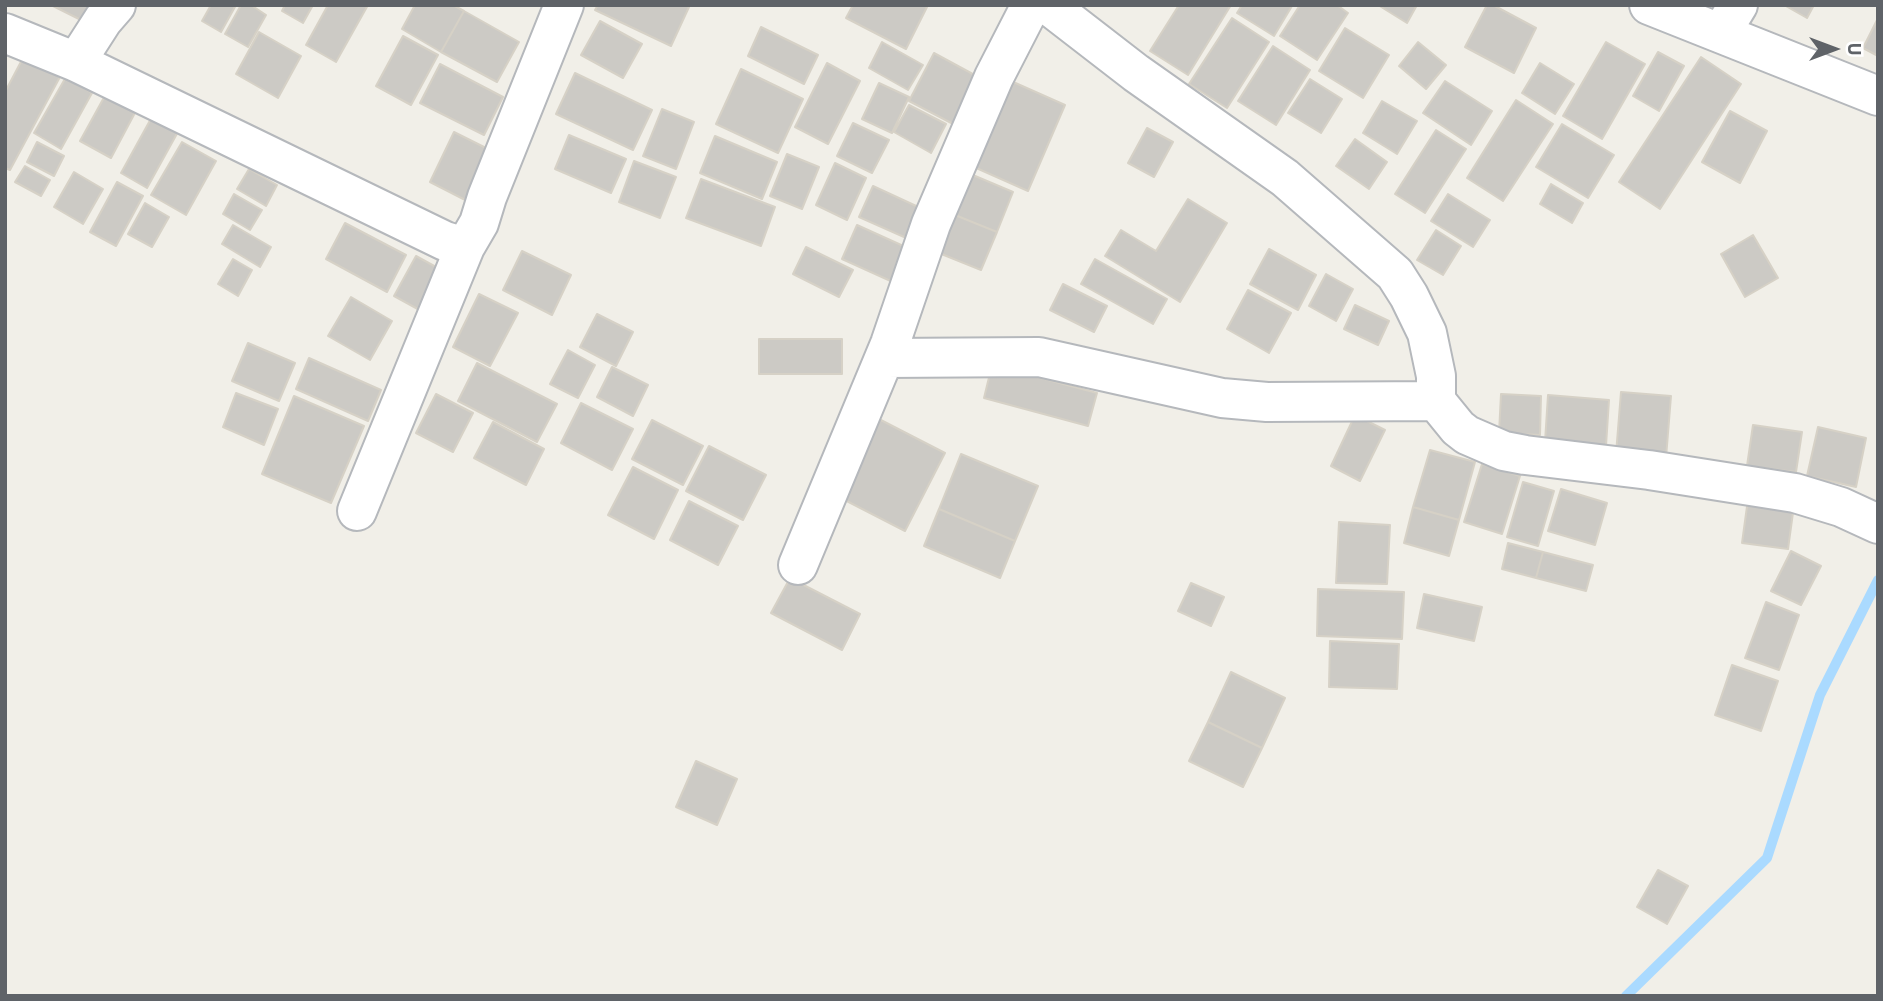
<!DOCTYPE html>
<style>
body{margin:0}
#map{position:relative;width:1883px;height:1001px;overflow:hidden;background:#f1efe8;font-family:"IBM Plex Sans",sans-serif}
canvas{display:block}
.frame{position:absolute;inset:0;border:7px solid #5f6368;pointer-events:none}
.north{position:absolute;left:1799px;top:14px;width:70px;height:70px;-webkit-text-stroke:5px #fff;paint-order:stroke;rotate:90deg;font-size:19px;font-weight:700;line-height:28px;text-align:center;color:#5f6368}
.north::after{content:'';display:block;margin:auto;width:24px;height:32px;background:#5f6368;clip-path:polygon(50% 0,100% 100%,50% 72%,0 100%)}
</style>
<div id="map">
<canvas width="1883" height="1001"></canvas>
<div class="frame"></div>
<div class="north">U</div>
</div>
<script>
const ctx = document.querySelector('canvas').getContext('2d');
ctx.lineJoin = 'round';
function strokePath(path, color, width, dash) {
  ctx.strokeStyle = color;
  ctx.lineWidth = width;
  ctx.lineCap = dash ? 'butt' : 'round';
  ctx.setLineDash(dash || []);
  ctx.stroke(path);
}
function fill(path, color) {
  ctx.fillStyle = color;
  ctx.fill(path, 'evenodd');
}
strokePath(new Path2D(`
 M1626 996 1767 858 1820 695 1878 580`), '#aadaff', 10);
const building = new Path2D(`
 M51 5H104L93 26Z
 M211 5H236L221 32 202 21Z
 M241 5H251L266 15 248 47 225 34Z
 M285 5H313L303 23 282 11Z
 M328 5H368L336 62 306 45Z
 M415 5H453L464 11 441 52 402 29Z
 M598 5H685L689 7 671 46 595 10Z
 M853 5H928L906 49 846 18Z
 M1179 5H1231L1188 75 1150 51Z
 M1242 5H1290L1292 6 1274 36 1237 13Z
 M1300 5H1337L1348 13 1317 60 1280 36Z
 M1378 5H1417L1407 23Z
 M1487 5H1493L1536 28 1514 73 1465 47Z
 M1784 5H1814L1807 18Z
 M464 11 519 42 497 82 441 52Z
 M1232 18 1269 42 1227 108 1189 84Z
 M1877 20H1878V56L1863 48Z
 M600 21 642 44 623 78 581 55Z
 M761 27 818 55 804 84 748 56Z
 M1345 28 1389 55 1363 98 1319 71Z
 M259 32 301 56 278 98 236 74Z
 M403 36 438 55 411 105 376 86Z
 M882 42 923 65 908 90 869 68Z
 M1418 42 1446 65 1426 89 1399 66Z
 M1606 42 1645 64 1602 139 1563 116Z
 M1273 46 1310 70 1276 125 1238 101Z
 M1658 52 1684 66 1659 111 1633 96Z
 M934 53 982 79 957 126 909 101Z
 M24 56 61 75 10 170 5 168V92Z
 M1701 57 1741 84 1660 209 1619 182Z
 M827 63 860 81 828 144 795 127Z
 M1540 63 1574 84 1555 114 1522 93Z
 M440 64 503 97 484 135 420 103Z
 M741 69 803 99 778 153 716 124Z
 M575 73 652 110 633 150 556 114Z
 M66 77 92 93 61 149 34 133Z
 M1002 77 1065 105 1028 191 965 163Z
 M1310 79 1342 99 1321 133 1288 113Z
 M1445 81 1492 111 1471 145 1423 113Z
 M879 83 909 97 892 133 862 119Z
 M107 92 137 109 111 158 80 141Z
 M1516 100 1553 124 1503 201 1467 178Z
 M1382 101 1417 121 1397 154 1363 133Z
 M909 105 946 124 931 153 894 132Z
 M662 109 694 122 676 169 643 156Z
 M1730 111 1767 131 1740 183 1702 162Z
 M153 115 179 130 147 188 121 173Z
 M853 123 889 140 872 173 837 156Z
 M1562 124 1614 155 1588 198 1536 167Z
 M1147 128 1173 142 1154 177 1128 163Z
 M1436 130 1466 149 1425 213 1395 194Z
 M454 132 498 154 473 204 430 182Z
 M569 135 626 159 611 193 555 169Z
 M715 136 777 162 762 199 700 173Z
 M1355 139 1387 162 1369 189 1336 166Z
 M37 142 64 156 54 176 27 162Z
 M182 142 216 161 186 215 151 195Z
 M787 154 819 167 802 209 770 196Z
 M634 161 676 177 660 218 619 202Z
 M835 163 866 178 847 220 816 205Z
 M25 166 50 180 41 196 15 182Z
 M249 169 277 185 266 206 237 189Z
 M961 170 1013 192 997 232 945 211Z
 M74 172 103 189 83 224 54 207Z
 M701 179 775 207 761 246 686 218Z
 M117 182 143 196 116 246 90 232Z
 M1551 184 1583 203 1572 223 1540 204Z
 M873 186 927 211 913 241 859 217Z
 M234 194 262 210 250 230 223 214Z
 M1448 194 1490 220 1473 247 1431 221Z
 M1188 199 1227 223 1180 302 1105 256 1121 230 1156 251Z
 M145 203 169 217 152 247 128 234Z
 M945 211 997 232 981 270 929 249Z
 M345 223 406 255 387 292 326 259Z
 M233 225 271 247 260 267 222 244Z
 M857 225 910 249 895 283 842 259Z
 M1436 230 1461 246 1443 275 1417 260Z
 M1753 235 1778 278 1745 297 1721 254Z
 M806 247 853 270 839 297 793 274Z
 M1269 249 1316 275 1298 310 1250 284Z
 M522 251 571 275 552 315 503 290Z
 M416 256 447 273 425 313 394 296Z
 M233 259 252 270 238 296 218 284Z
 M1095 259 1167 299 1153 324 1081 284Z
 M1326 274 1353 289 1336 321 1309 306Z
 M1063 284 1107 306 1094 332 1050 310Z
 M1248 290 1291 313 1269 353 1227 329Z
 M479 294 518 313 490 366 453 347Z
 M351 297 392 321 370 360 328 336Z
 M1355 305 1389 321 1378 345 1344 329Z
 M597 314 633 332 616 366 580 347Z
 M759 339H842V374H759Z
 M248 343 295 363 279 401 232 381Z
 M568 350 595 365 578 398 550 384Z
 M309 358 381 390 368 421 296 389Z
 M477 363 557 404 537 442 458 401Z
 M992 365 1097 393 1088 426 984 398Z
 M612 367 648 385 633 416 597 397Z
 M1621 392 1671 396 1666 458 1616 454Z
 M236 393 278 409 264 445 223 427Z
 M436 394 473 413 453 452 416 433Z
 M1501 394 1541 396 1540 435 1499 433Z
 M1548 395 1609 400 1606 446 1545 442Z
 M294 396 364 426 331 503 262 474Z
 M581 403 633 429 612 470 561 443Z
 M1355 415 1385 430 1360 481 1331 466Z
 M875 417 945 453 905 531 835 495Z
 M652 420 703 446 683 485 632 459Z
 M493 422 544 449 526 485 474 458Z
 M1753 425 1802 432 1796 472 1747 466Z
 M1818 427 1866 438 1856 487 1807 476Z
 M709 446 766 475 743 520 686 491Z
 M1430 450 1475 462 1459 520 1413 507Z
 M961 454 1038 486 1015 541 939 509Z
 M1482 464 1520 476 1502 534 1464 522Z
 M633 467 678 490 654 539 608 515Z
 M1523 482 1554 491 1538 546 1507 537Z
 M1561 489 1607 503 1595 545 1548 531Z
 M1749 492 1795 498 1788 549 1742 543Z
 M689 501 738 526 718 565 670 540Z
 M1413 507 1459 520 1449 556 1404 543Z
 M939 509 1015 541 1000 578 924 546Z
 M1339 522 1390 525 1387 584 1336 583Z
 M1508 543 1543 552 1536 578 1502 569Z
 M1791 551 1821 566 1801 605 1771 591Z
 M1543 552 1593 565 1586 591 1536 578Z
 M790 578 860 614 842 650 771 613Z
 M1191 583 1224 597 1211 626 1178 611Z
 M1318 589 1404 592 1402 639 1317 636Z
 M1424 594 1482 607 1474 641 1417 628Z
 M1766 602 1799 615 1779 670 1745 658Z
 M1330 641 1399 644 1397 689 1329 687Z
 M1732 665 1778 681 1761 731 1715 715Z
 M1231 672 1285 698 1262 748 1208 722Z
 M1208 722 1262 748 1243 787 1189 761Z
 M696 761 737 779 717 825 676 807Z
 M1658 870 1688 886 1667 924 1637 907Z`);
fill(building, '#cccac5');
strokePath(building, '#d6d1c6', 2);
const minor = new Path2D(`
 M1048 5 1136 73 1285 178 1395 274 1409 296 1427 333 1436 376V401L1458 428 1467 435 1504 451 1525 455 1649 470 1795 493 1841 507 1878 524
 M1649 5 1878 96
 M5 33 76 62 445 241 465 247 479 223 487 197 564 5
 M1721 33 1738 5
 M76 62 103 20 116 5
 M885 358 1039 357 1222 398 1267 402 1436 401
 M357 511 465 247
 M798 565 890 344 931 224 994 77 1031 5`);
strokePath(minor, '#b5b8bc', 42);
strokePath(minor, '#fff', 38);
</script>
